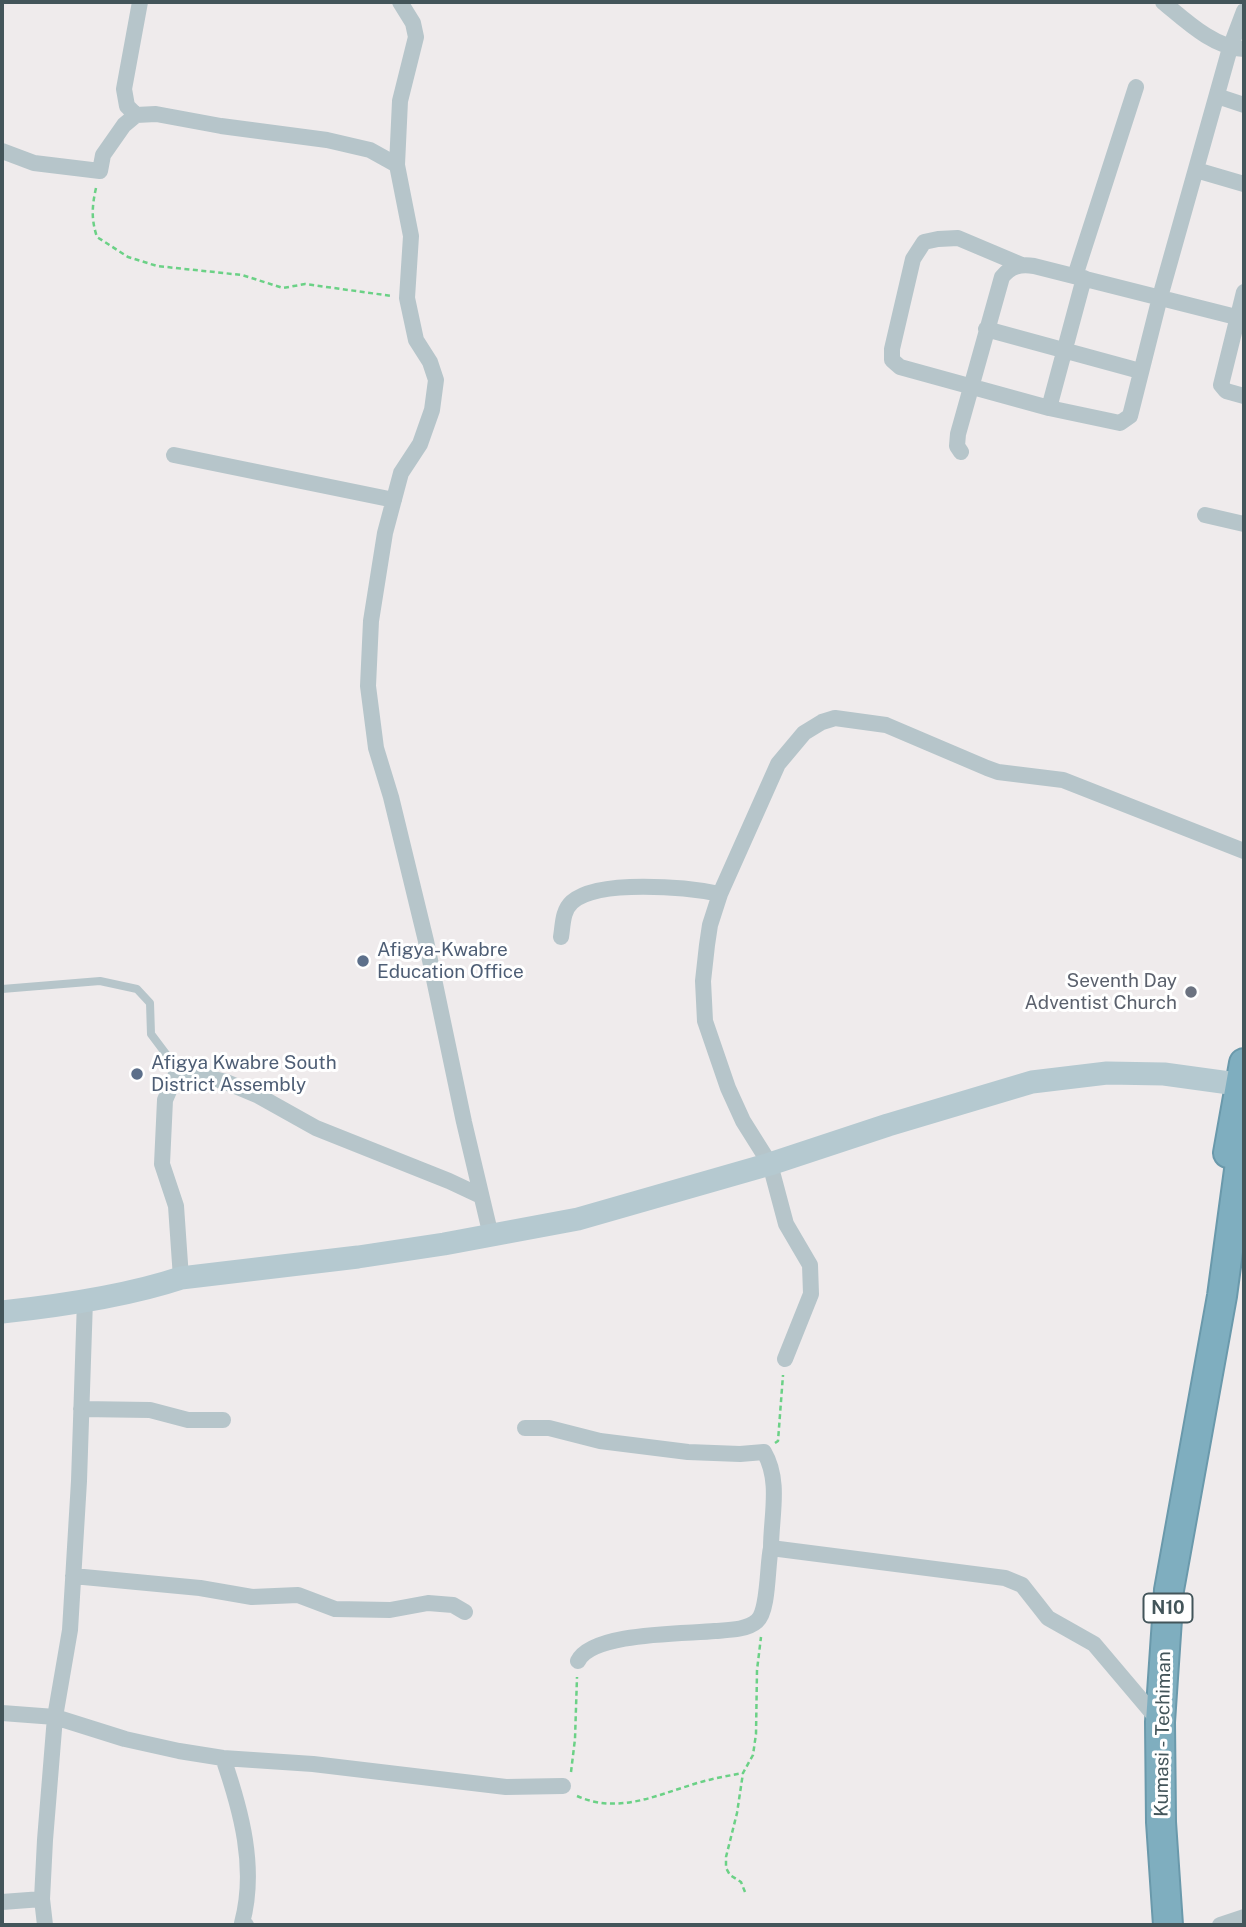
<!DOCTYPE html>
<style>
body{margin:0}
#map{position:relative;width:1246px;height:1927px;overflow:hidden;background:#efebec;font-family:"Public Sans",sans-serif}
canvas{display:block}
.frame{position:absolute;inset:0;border:4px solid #43555a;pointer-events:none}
</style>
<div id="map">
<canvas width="1246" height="1927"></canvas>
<div class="frame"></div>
</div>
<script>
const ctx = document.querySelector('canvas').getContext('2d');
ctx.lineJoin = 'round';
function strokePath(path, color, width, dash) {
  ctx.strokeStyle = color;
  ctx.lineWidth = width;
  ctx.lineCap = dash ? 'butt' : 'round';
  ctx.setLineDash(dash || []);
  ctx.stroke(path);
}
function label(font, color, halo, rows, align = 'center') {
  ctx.font = font + ' "Public Sans",sans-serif';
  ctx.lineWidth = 6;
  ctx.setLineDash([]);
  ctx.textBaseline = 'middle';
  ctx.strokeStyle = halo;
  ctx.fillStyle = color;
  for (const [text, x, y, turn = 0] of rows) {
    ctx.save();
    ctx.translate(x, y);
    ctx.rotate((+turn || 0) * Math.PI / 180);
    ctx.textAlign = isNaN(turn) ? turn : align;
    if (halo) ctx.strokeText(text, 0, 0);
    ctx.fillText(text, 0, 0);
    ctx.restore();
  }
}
const highway = new Path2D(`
 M1228 1153 1244 1063
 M1168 1925 1161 1822 1160 1722 1169 1590 1222 1296 1244 1133`);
strokePath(highway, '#6a99ab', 32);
strokePath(new Path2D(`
 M96 188C92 206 91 219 97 237L128 257 157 266 242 275 283 288 305 284 392 296
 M775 1443 778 1441 783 1375
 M571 1772 575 1739 577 1677
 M577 1796C617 1814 655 1796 694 1784 710 1779 727 1776 743 1773
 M745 1892 741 1882 730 1875 726 1868V1857L737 1813 743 1773 753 1755 756 1734 757 1670 761 1637`), '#6bd186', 2.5, [5, 3.5]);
strokePath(new Path2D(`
 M2 989 100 981 137 989 150 1003 151 1034 178 1070`), '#b6c5ca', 8);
strokePath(new Path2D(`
 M400 2 413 23 416 37 400 101 397 165 411 236 407 298 416 340 430 362 436 380 432 410 420 444 401 473 385 533 371 621 368 686 376 748 391 797 426 941 464 1122 491 1236
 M1163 2C1185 20 1214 48 1244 49
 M1217 96 1244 105
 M136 115 127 106 124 89 140 2
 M2 151 34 163 100 171 103 155 124 125 136 115 156 114 221 126 327 140 370 150 397 165
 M1196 170 1244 184
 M1022 265 958 238 938 239 924 242 913 259 892 349V360L900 367 1049 408 1120 423 1130 416 1160 297 1230 48 1244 11
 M1075 276 1136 87
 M1244 292 1221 385 1226 391 1244 396
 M986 329 1140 371
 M1049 408 1084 278
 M961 452 957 446 958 434 1002 277C1011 266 1020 264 1034 266L1244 319
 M174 455 394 500
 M1205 515 1244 524
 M561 937C563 926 562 911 572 902 598 879 687 887 720 894
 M181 1278 176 1206 162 1164 165 1100 178 1070 226 1082 257 1095 316 1128 449 1181 481 1196
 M785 1359 811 1294 810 1265 786 1224 770 1164 743 1121 728 1088 705 1021 703 981 707 945 710 925 720 894 778 764 804 733 822 722 835 718 886 725 987 768 998 772 1063 780 1244 851
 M81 1409 150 1410 188 1420H223
 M525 1428H549L600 1441 688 1452 740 1454 764 1452C781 1481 771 1516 771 1548
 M73 1576 200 1588 252 1597 298 1595 335 1609 390 1610 428 1603 453 1605 465 1612
 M578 1661C592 1632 684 1634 715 1631 728 1630 747 1630 757 1621 769 1611 767 1564 771 1548L1005 1578 1022 1585 1048 1618 1094 1644 1160 1722
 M2 1713 55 1717 125 1739 179 1751 223 1758 313 1764 506 1787 563 1786
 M223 1758C241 1810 257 1868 242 1923L246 1925
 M2 1902 42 1899
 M45 1925 42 1899 45 1840 55 1717 70 1630 79 1481 85 1300
 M1220 1925 1244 1917`), '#b6c5ca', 16);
strokePath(new Path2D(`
 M2 1312C58 1306 127 1296 181 1278L358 1257 444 1244 578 1219 770 1164 888 1125 1032 1082 1107 1073 1164 1074 1244 1085`), '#b5c9d0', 23);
strokePath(highway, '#7faebf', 28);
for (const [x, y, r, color] of [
 [363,961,7,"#5c6f8a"],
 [1191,992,7,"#6b7280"],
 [137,1074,7,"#5c6f8a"]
]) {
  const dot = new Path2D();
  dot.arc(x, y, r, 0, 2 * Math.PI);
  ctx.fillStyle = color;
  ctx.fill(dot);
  strokePath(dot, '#fff', 2.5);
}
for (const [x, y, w] of [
 [1168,1608,49]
]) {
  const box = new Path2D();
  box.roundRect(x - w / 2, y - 14.5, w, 29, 5);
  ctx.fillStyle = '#fff';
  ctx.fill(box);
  strokePath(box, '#43555a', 2);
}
label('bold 18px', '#43555a', null, [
 ["N10",1168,1608]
]);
label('19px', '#4e5e75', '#fff', [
 ["Afigya-Kwabre",377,950],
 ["Education Office",377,972],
 ["Afigya Kwabre South",151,1063],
 ["District Assembly",151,1085]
], 'left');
label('19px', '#5b616d', '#fff', [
 ["Seventh Day",1177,981],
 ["Adventist Church",1177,1003]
], 'right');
label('19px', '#43555a', '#fff', [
 ["Kumasi - Techiman",1163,1734,-89]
]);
</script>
